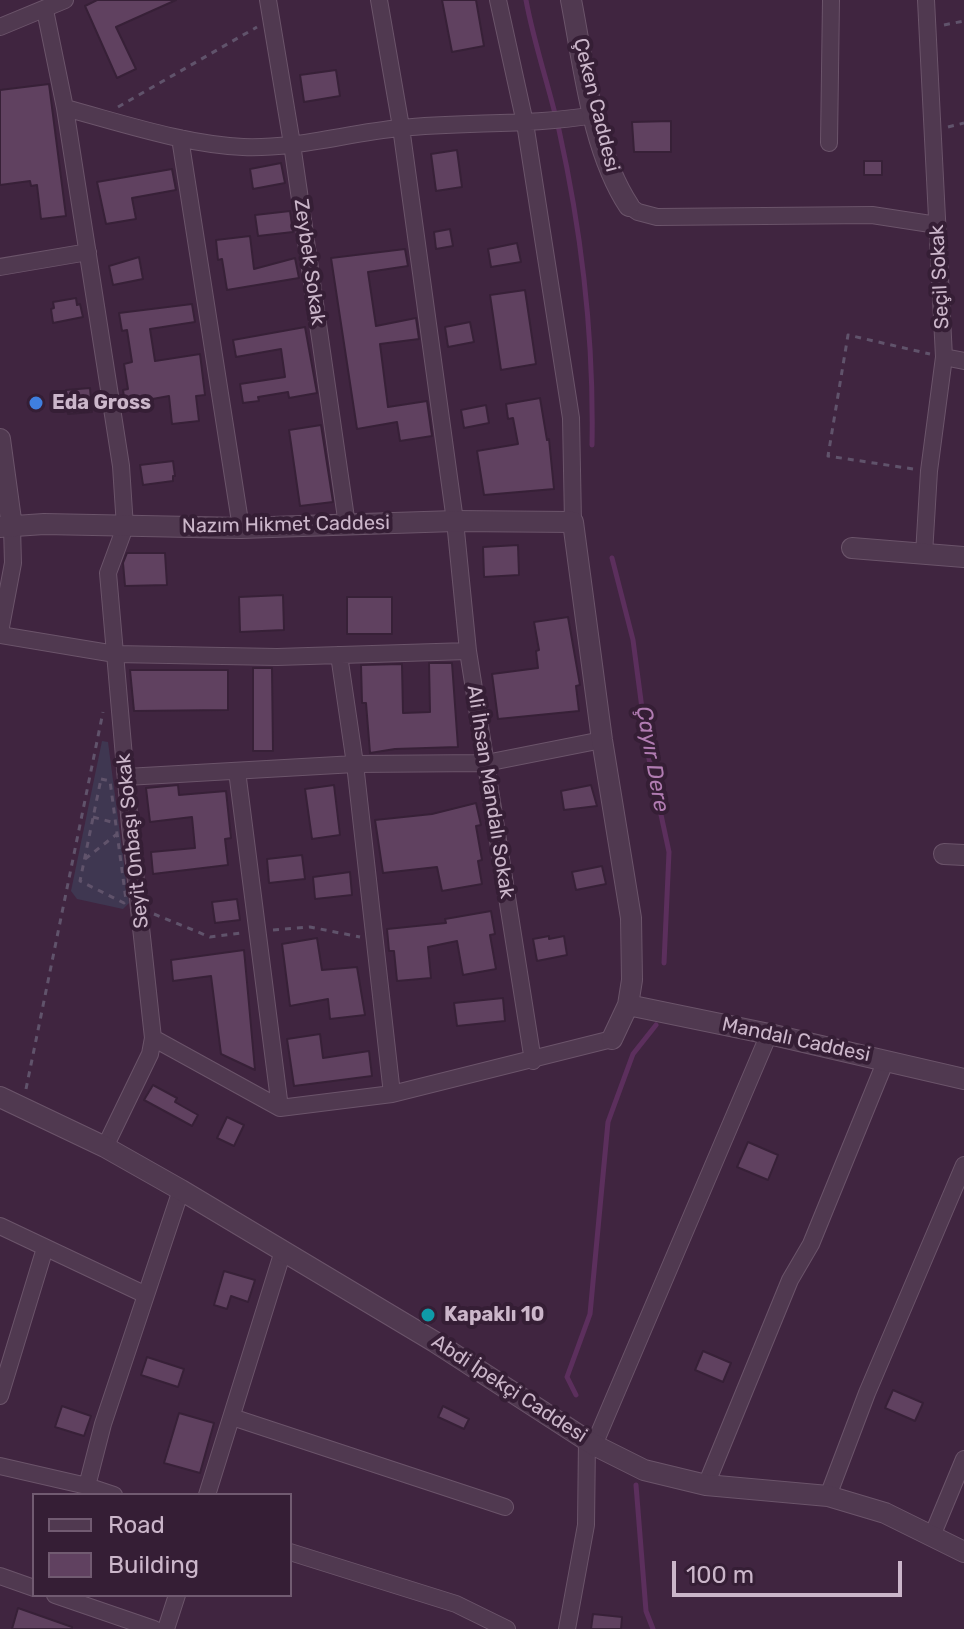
<!DOCTYPE html>
<meta charset="utf-8">
<style>
body{margin:0}
#map{position:relative;width:964px;height:1629px;overflow:hidden;background:#402540;font-family:Rubik,sans-serif}
canvas{display:block}
.legend{position:absolute;left:32px;top:1493px;width:260px;height:104px;box-sizing:border-box;background:#351e35;border:2px solid #715b71;margin:0;padding:10px 14px;list-style:none;font-size:24px;color:#cbb6ca}
.legend li{display:flex;align-items:center;gap:16px;height:40px}
.legend b{width:40px;border:2px solid #715b71}
.scale{position:absolute;left:672px;top:1561px;width:230px;height:36px;box-sizing:border-box;border:4px solid #cbb6ca;border-top:0;padding-left:10px;font-size:24px;line-height:28px;white-space:nowrap;color:#cbb6ca;-webkit-text-stroke:6px #351e35;paint-order:stroke}
</style>
<div id="map">
<canvas width="964" height="1629"></canvas>
<ul class="legend">
<li><b style="height:10px;background:#503950"></b>Road</li>
<li><b style="height:22px;background:#604160"></b>Building</li>
</ul>
<div class="scale">100 m</div>
</div>
<script>
const ctx = document.querySelector('canvas').getContext('2d');
ctx.lineJoin = 'round';
function fill(path, color) {
  ctx.fillStyle = color;
  ctx.fill(path, 'evenodd');
}
function strokePath(path, color, width, dash) {
  ctx.strokeStyle = color;
  ctx.lineWidth = width;
  ctx.lineCap = dash ? 'butt' : 'round';
  ctx.setLineDash(dash || []);
  ctx.stroke(path);
}
function label(font, color, halo, rows, align = 'center') {
  ctx.font = font + ' Rubik,sans-serif';
  ctx.lineWidth = 8;
  ctx.setLineDash([]);
  ctx.textBaseline = 'middle';
  ctx.strokeStyle = halo;
  ctx.fillStyle = color;
  for (const [text, x, y, turn = 0] of rows) {
    ctx.save();
    ctx.translate(x, y);
    ctx.rotate((+turn || 0) * Math.PI / 180);
    ctx.textAlign = isNaN(turn) ? turn : align;
    if (halo) ctx.strokeText(text, 0, 0);
    ctx.fillText(text, 0, 0);
    ctx.restore();
  }
}
fill(new Path2D(`
 M102 741 108 742 129 903 123 909 77 899 71 891Z`), '#3f3751');
strokePath(new Path2D(`
 M526 0C534 44 549 86 559 130 582 234 594 339 592 445
 M612 558 633 640 648 754 669 852 664 963
 M576 1395 567 1377 590 1314 608 1122 633 1054 656 1025
 M636 1485 646 1611 653 1629`), '#5c2f5d', 5);
const building = new Path2D(`
 M97 0H176L116 27 136 69 117 78 85 6Z
 M442 0H476L484 46 452 52Z
 M336 70 340 96 304 102 300 75Z
 M49 84 66 216 41 219 37 185 31 186 30 181 0 185V90Z
 M671 121V152H634L632 122Z
 M457 150 462 187 436 191 431 154Z
 M864 161H882V175H864Z
 M281 163 285 183 253 189 250 169Z
 M172 169 176 190 132 198 136 219 106 224 97 182Z
 M290 211 293 232 258 236 255 215Z
 M450 229 453 246 436 249 434 232Z
 M250 236 254 269 295 258 299 278 227 290 222 259 218 260 216 240Z
 M517 243 521 262 491 267 488 249Z
 M405 249 408 266 368 272 376 326 416 318 419 339 380 344 388 407 427 401 432 436 400 441 397 422 357 429 331 258Z
 M139 257 143 279 113 285 109 266Z
 M525 290 536 364 501 370 490 295Z
 M76 298 77 305 80 304 83 317 53 323 51 309 54 308 53 302Z
 M192 304 195 322 150 329 155 361 200 354 205 395 196 396 199 421 172 424 169 396 125 404 123 390 128 389 124 364 132 362 127 330 122 331 119 313Z
 M470 322 474 342 448 347 445 327Z
 M305 327 317 393 289 398 288 392 258 397 259 401 243 403 240 384 285 377 281 349 236 357 233 340Z
 M90 388 92 412 68 414 66 390Z
 M540 398 547 440 549 439 554 489 484 495 477 451 518 444 513 418 508 419 506 404Z
 M486 405 489 423 464 428 461 410Z
 M321 425 333 502 300 506 289 430Z
 M173 461 175 476H173V481L143 485 140 465Z
 M518 545 519 575 484 577 483 547Z
 M165 553 167 585 125 586 123 563 127 553Z
 M283 595 284 630 240 632 239 597Z
 M347 597H392V634H347Z
 M568 617 580 685 576 686 579 711 498 719 492 674 538 668 536 651 539 650 534 622Z
 M429 663H452L458 747 395 749 370 753 366 703H362L361 665 402 664 403 713 430 712Z
 M253 668H272L273 751H253Z
 M130 670H228V710L134 711Z
 M178 785 179 795 226 791 231 838 225 839 228 865 153 874 151 852 195 848 192 817 150 822 146 788Z
 M334 785 340 835 312 839 305 789Z
 M591 785 597 806 564 810 561 791Z
 M476 803 481 825 476 826 482 860 478 861 482 884 442 891 437 867 383 873 375 820 432 814Z
 M302 855 305 879 269 883 267 859Z
 M602 866 606 884 576 890 572 872Z
 M350 872 352 895 315 899 313 877Z
 M237 899 240 920 215 923 212 902Z
 M491 911 495 934 490 935 496 969 463 975 457 941 428 947 431 978 397 981 394 951H389L387 929 446 923 445 919Z
 M549 936V939L564 936 567 955 537 961 533 939Z
 M317 938 322 970 357 967 365 1015 330 1019 328 999 290 1006 282 944Z
 M244 950 249 1004 255 1070 221 1054 211 976 173 981 171 960Z
 M503 998 505 1021 457 1026 454 1003Z
 M320 1034 323 1058 369 1051 372 1076 294 1086 287 1039Z
 M153 1085 177 1098 175 1102 198 1115 192 1126 144 1100Z
 M227 1117 244 1125 234 1146 217 1138Z
 M748 1142 778 1155 768 1180 737 1167Z
 M224 1271 255 1280 248 1302 231 1296 227 1309 214 1305Z
 M703 1351 731 1363 723 1382 695 1370Z
 M147 1357 184 1369 178 1387 141 1375Z
 M893 1390 923 1403 915 1421 885 1408Z
 M62 1406 91 1416 84 1436 55 1427Z
 M443 1406 469 1419 464 1429 438 1417Z
 M179 1413 214 1423 200 1473 164 1463Z
 M18 1608 72 1627V1629H12Z
 M593 1614 622 1617 621 1629H591Z`);
fill(building, '#604160');
strokePath(building, '#372037', 2);
const minor = new Path2D(`
 M268 0 292 144 347 525
 M379 0 401 127 455 521 468 651 533 1061
 M498 0 525 123 571 418 573 522
 M45 10 65 108 121 466 125 527 108 573 130 826 153 1038 150 1054 105 1147
 M0 27 65 0
 M65 108C122 123 183 144 243 147 296 149 348 133 400 128 465 121 530 126 594 115
 M180 138 241 528
 M829 143 831 0
 M629 206 638 212 657 217 872 215 937 225
 M0 267 88 252
 M944 357 964 361
 M924 554 929 471 944 357 926 0
 M0 632 13 563 12 527
 M0 635 115 654 277 657 468 651
 M339 655 355 764 392 1094
 M237 771 280 1108
 M126 777 355 764 486 763 602 740
 M153 1038 280 1108 392 1094 612 1039
 M0 1226 146 1295
 M0 1396 45 1248
 M232 1417 505 1507
 M594 1445 769 1034
 M0 1466 87 1486 114 1495
 M706 1485 790 1280 811 1244 886 1060
 M87 1486 103 1424 181 1190
 M207 1495 283 1251
 M828 1496 867 1393 964 1165
 M932 1536 964 1459
 M290 1552 456 1604 507 1629
 M0 1576 34 1588
 M55 1595 154 1629
 M166 1629 177 1595
 M567 1629 586 1525 587 1440`);
const tertiary = new Path2D(`
 M571 0C584 66 592 150 629 206
 M0 439 12 527
 M0 527 44 524 241 528 455 521 573 522 602 740 631 918 632 980 628 1005 612 1039
 M852 548 964 557
 M944 854 964 855
 M628 1005 769 1034 964 1079
 M0 1097 105 1147 181 1190 435 1342 594 1445 644 1470 706 1485 828 1496 885 1513 964 1552`);
strokePath(minor, '#6b546a', 18);
strokePath(tertiary, '#6b546a', 22);
strokePath(new Path2D(`
 M944 25 964 21
 M118 107 257 27
 M948 127 964 123
 M913 469 828 456 848 335 930 354
 M101 779 110 781 126 900 124 903 80 881Z
 M93 817 115 823
 M85 859 117 834
 M154 914 210 937 241 933
 M273 930 310 927 360 937
 M26 1089 103 712`), '#60536b', 3, [6, 6]);
strokePath(minor, '#503950', 16);
strokePath(tertiary, '#503950', 20);
for (const [x, y, r, color] of [
 [36,403,8,"#3f7fe0"],
 [428,1315,8,"#0f9aa8"]
]) {
  const dot = new Path2D();
  dot.arc(x, y, r, 0, 2 * Math.PI);
  ctx.fillStyle = color;
  ctx.fill(dot);
  strokePath(dot, '#351e35', 3);
}
label('20px', '#cbb6ca', '#351e35', [
 ["Çeken Caddesi",596,105,76],
 ["Zeybek Sokak",309,262,82],
 ["Seçil Sokak",940,277,-93],
 ["Nazım Hikmet Caddesi",286,525,-1],
 ["Ali İhsan Mandalı Sokak",490,792,81],
 ["Seyit Onbaşı Sokak",133,841,-96],
 ["Mandalı Caddesi",796,1040,12],
 ["Abdi İpekçi Caddesi",509,1389,33]
]);
label('bold 20px', '#cbb6ca', '#351e35', [
 ["Eda Gross",52,403],
 ["Kapaklı 10",444,1315]
], 'left');
label('italic 22px', '#b17cb2', '#351e35', [
 ["Çayır Dere",652,759,80]
]);
</script>
